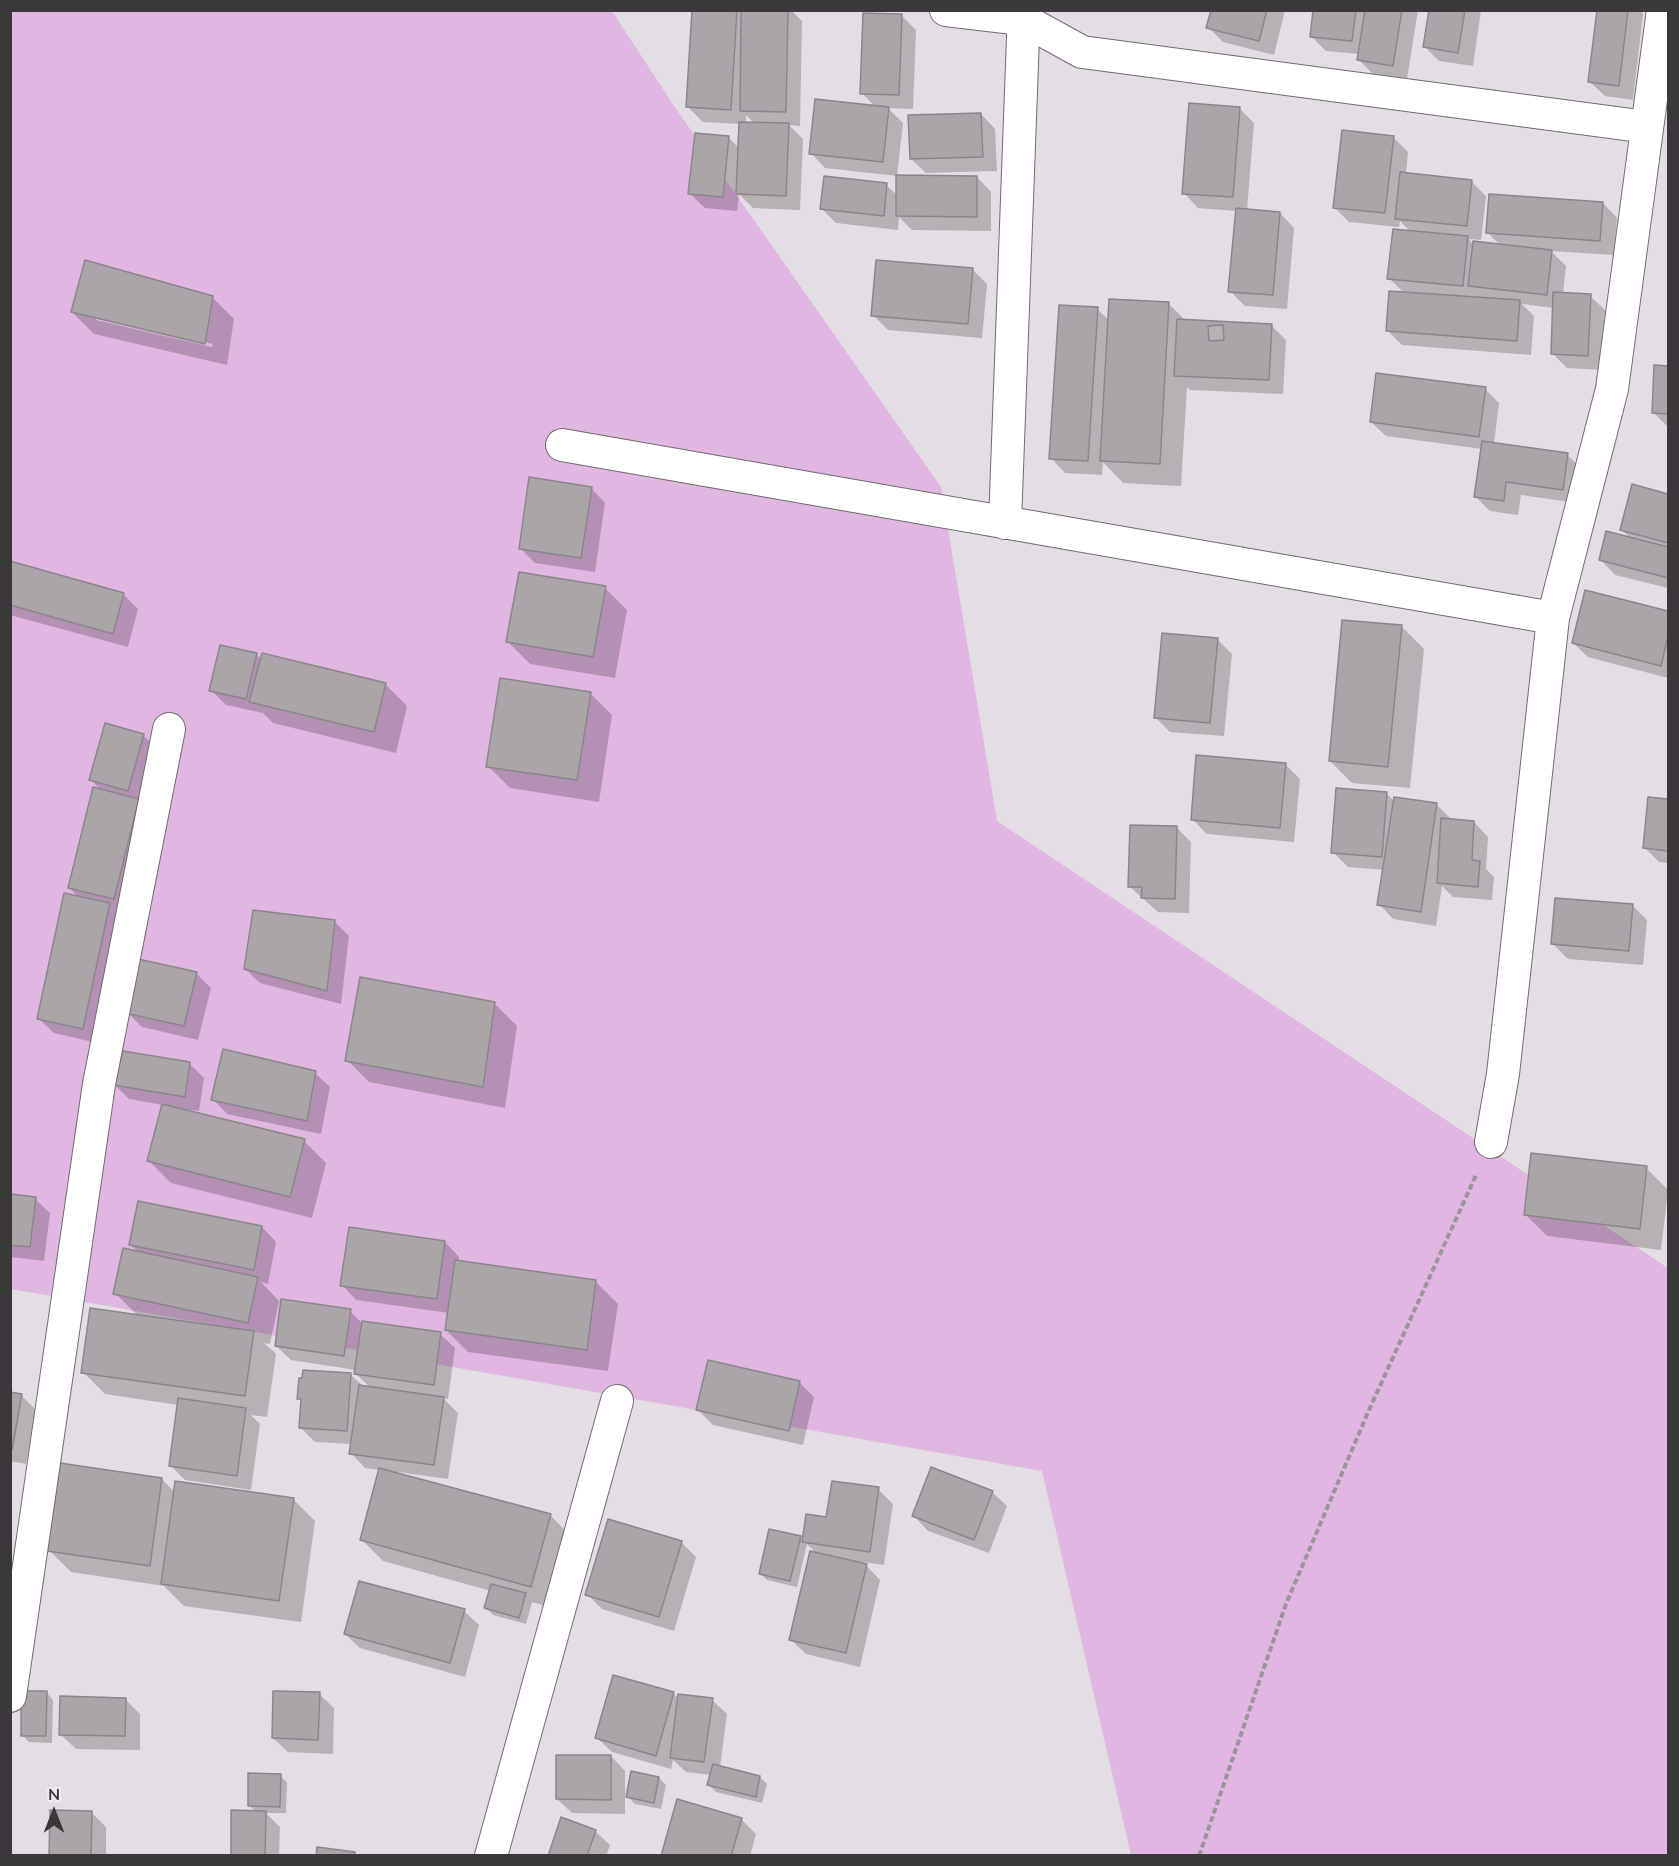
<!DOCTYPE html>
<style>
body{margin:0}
#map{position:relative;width:1679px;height:1866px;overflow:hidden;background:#e3dee3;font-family:Mulish,sans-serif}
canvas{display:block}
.frame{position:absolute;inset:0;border:12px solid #3a383a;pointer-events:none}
.north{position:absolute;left:24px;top:1782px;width:60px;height:60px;-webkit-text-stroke:4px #f0ecf0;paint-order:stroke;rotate:0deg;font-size:16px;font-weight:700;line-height:24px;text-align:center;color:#3a383a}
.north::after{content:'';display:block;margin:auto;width:21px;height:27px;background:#3a383a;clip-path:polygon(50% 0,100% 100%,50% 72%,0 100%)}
</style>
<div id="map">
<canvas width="1679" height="1866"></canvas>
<div class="frame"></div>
<div class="north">N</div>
</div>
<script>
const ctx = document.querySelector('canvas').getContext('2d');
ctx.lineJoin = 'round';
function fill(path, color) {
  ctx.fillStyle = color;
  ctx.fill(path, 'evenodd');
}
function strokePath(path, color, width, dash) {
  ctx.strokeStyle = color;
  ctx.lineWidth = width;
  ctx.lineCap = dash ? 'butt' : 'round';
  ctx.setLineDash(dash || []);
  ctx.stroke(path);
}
fill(new Path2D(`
 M10 11H612L674 106 941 487 997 821 1668 1268V1855H1131L1042 1471 11 1289Z`), '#e1b6e2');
fill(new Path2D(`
 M694 10H791L802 21 800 126 789 125 803 139 800 210 753 208 739 194 737 211 705 208 690 194 728 137 739 148 740 124 703 122 688 107ZM746 115 755 124 746 123Z
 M1212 10H1285L1274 55 1223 42 1208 27Z
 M1315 10H1418L1407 79 1373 74 1358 59 1359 54 1326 51 1311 36Z
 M1430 10H1481L1473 66 1439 61 1425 47Z
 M1599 10H1640L1643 14 1633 100 1605 96 1590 82Z
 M901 15 916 30 913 109 888 108 903 123 897 176 825 168 811 153 875 107 862 93Z
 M1239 108 1254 123 1247 210 1280 213 1294 228 1287 309 1245 306 1230 291 1237 211 1198 208 1184 193Z
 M981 114 995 129 997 171 926 173 911 159Z
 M1394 138 1408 152 1406 174 1471 181 1486 196 1481 240 1469 239 1472 243 1501 246 1488 233 1603 203 1617 218 1614 255 1551 251 1566 266 1563 294 1590 296 1605 310 1603 370 1567 368 1552 353 1554 308 1522 304 1534 316 1531 355 1402 345 1388 331 1404 293 1389 278 1411 232 1400 221 1399 227 1349 222 1334 207Z
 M977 177 991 192V231L912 230 899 217 898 230 836 223 822 209 886 185 898 196Z
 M973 270 987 284 982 338 888 330 873 315Z
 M212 297 234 319 227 365 94 334 72 312ZM96 317 213 344 212 347 96 320Z
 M1169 304 1186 321 1271 325 1286 340 1283 394 1190 390 1187 387 1181 486 1123 483 1103 462 1102 475 1065 473 1051 458 1097 309 1110 321Z
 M1655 367H1668V412H1667V415H1668V427L1654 413Z
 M1485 389 1499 403 1494 444 1567 455 1582 469 1577 503 1521 495 1518 515 1490 511 1475 496 1482 449 1386 436 1371 422Z
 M1633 486 1668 495V588L1615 575 1601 560 1631 539 1622 530Z
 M591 488 605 503 595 572 535 563 520 548Z
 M10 563 123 594 138 609 128 647 10 615Z
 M605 588 627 610 615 678 530 664 508 642Z
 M1586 592 1668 613V678L1588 657 1573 643Z
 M1402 627 1424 649 1410 788 1352 783 1330 761Z
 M1217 639 1232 654 1224 736 1170 732 1155 717Z
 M256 654 262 660 385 684 407 706 396 753 273 723 263 713 226 705 211 690Z
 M590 693 612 715 599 802 510 788 488 766Z
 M143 735 158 750 128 913 115 910 124 919 97 1043 54 1033 39 1019 79 898 69 887 102 791 91 780Z
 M1285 764 1300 779 1294 842 1207 834 1192 819Z
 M1386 793 1394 801 1437 805 1451 819 1474 822 1488 837 1486 869 1494 877 1492 900 1453 897 1442 886 1436 926 1393 919 1379 904 1384 870 1348 867 1333 852Z
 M1650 798 1668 800V863L1659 862 1644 847Z
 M1177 828 1191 842 1189 913 1158 912 1129 886Z
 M1632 905 1647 920 1643 965 1568 959 1553 944Z
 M334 921 349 936 341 1004 260 983 245 969Z
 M196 973 211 988 198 1040 142 1027 127 1012Z
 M495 1004 517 1026 505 1108 369 1082 347 1060Z
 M189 1063 204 1078 199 1111 184 1109V1111L304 1141 326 1163 312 1218 171 1183 149 1161 163 1105 129 1099 115 1085Z
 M315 1073 330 1087 321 1134 227 1114 213 1099Z
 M1646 1168 1668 1190 1661 1250 1547 1236 1525 1214Z
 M10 1195 35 1199 50 1213 44 1261 10 1257Z
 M262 1227 276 1242 268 1284 261 1282 279 1301 270 1344 264 1343 276 1354 267 1417 251 1415 260 1424 251 1490 185 1480 170 1465 178 1405 105 1394 83 1372 138 1316 115 1293 139 1253 131 1245Z
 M445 1242 459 1257V1262L596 1282 618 1304 608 1371 468 1352 446 1330 449 1313 356 1300 342 1285Z
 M350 1311 362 1323 440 1334 455 1348 448 1399 443 1398 458 1413 448 1479 398 1472V1474L550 1515 572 1537 553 1608 532 1602 526 1624 493 1615 486 1608 491 1591 383 1561 361 1539 380 1470 365 1468 351 1453 352 1444 315 1442 301 1428 302 1402 299 1398 350 1374 364 1387 371 1388 356 1374V1370L291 1360 276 1346Z
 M799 1382 814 1397 803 1445 713 1425 698 1410Z
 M10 1394 22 1396 36 1410 26 1464 10 1461Z
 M162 1479 175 1493 293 1499 315 1521 301 1622 184 1606 164 1586 71 1572 49 1550Z
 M878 1489 893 1504 884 1565 863 1562 880 1580 860 1667 806 1654 791 1640 817 1554 807 1544 797 1587 767 1580 760 1573 800 1538 804 1542 828 1519Z
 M992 1492 1007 1506 989 1553 928 1531 914 1516Z
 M681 1542 696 1557 674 1631 602 1609 587 1594Z
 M464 1611 479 1625 465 1677 360 1648 345 1634Z
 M47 1693 53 1700 52 1743 29 1742 22 1735Z
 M673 1693 679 1699 712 1700 727 1714 720 1767 760 1777 767 1784 762 1803 716 1792 709 1785 712 1775 686 1772 673 1760 671 1769 612 1752 597 1738Z
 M319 1694 334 1708 333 1754 288 1752 273 1738Z
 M125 1699 140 1714V1750L76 1749 61 1735Z
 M611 1756 625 1771V1814L572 1813 557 1799Z
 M280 1776 287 1782 286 1813H266L280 1827 279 1856H232L256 1812 249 1805Z
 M659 1778 666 1785 661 1809 635 1804 628 1797Z
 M92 1813 106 1827V1856H51Z
 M741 1819 756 1834 750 1856H663Z
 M595 1831 610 1845 606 1856H550Z`), '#0003');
const building = new Path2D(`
 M692 10H737L731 110 686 107Z
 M741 10H788L786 112 740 111Z
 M1211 10H1267L1259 41 1206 28Z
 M1313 10H1356L1352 41 1310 37Z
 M1365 10H1402L1393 66 1357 60Z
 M1429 10H1465L1458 53 1423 47Z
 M1597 10H1628L1619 86 1588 82Z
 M863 13 902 14 899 95 860 94Z
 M815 99 889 107 883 162 809 154Z
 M1189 103 1240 107 1233 197 1182 194Z
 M981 113 983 157 910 159 908 115Z
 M739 122 789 123 786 196 736 194Z
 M1342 130 1394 136 1385 213 1333 208Z
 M695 133 729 136 723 197 688 194Z
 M1400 172 1472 180 1467 226 1395 219Z
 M896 175 977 176V217L896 216Z
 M824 176 887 183 884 216 820 209Z
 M1489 194 1603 202 1600 241 1486 233Z
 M1236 208 1280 212 1273 295 1228 292Z
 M1393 229 1468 236 1463 286 1387 279Z
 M1473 241 1552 250 1547 295 1468 286Z
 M85 260 213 296 205 344 71 312Z
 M876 260 973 268 968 324 871 316Z
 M1389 291 1520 300 1517 341 1386 331Z
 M1553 292 1591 294 1588 356 1551 354Z
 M1109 299 1169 302 1160 464 1100 461Z
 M1059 305 1098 307 1088 461 1049 459Z
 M1177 319 1272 324 1269 380 1174 376ZM1223 325 1224 340 1209 341 1208 326Z
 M1654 365 1668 366V414L1652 413Z
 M1376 373 1486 387 1479 437 1370 422Z
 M1482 441 1568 453 1563 490 1506 482 1504 501 1474 497Z
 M529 477 592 487 581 558 519 549Z
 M1632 484 1668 494V543L1620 530Z
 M1606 531 1668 547V578L1599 560Z
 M10 561 124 593 113 634 10 605Z
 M519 572 606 586 593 657 506 642Z
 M1585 590 1668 611V636L1661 666 1572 643Z
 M1342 620 1402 625 1388 767 1329 761Z
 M1162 633 1218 638 1210 723 1154 718Z
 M220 645 257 653 246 699 209 691Z
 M262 653 386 683 374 732 249 702Z
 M500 678 591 692 577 780 486 767Z
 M105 723 144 734 128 791 89 780Z
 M1196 755 1286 763 1280 828 1191 820Z
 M93 787 139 799 114 899 68 888Z
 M1336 788 1387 792 1382 857 1331 853Z
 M1394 797 1437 803 1421 912 1377 905Z
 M1648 797 1668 799V851L1643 848Z
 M1441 818 1474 821 1472 860 1480 861 1478 887 1437 883Z
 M1130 825 1177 826 1175 899 1141 898 1142 887H1128Z
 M64 893 110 903 83 1029 37 1019Z
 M1555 898 1633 904 1629 951 1551 944Z
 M253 910 335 920 327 991 244 969Z
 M138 959 197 972 184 1026 125 1013Z
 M360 977 495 1002 483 1087 345 1061Z
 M223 1049 316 1071 307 1121 211 1100Z
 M123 1051 190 1062 185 1097 113 1085Z
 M162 1104 305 1139 290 1197 147 1161Z
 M1531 1153 1647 1166 1640 1229 1524 1215Z
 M10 1194 36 1197 30 1247 10 1245Z
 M138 1201 262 1226 254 1270 129 1245Z
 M349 1227 445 1241 437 1299 340 1286Z
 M123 1248 258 1277 248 1323 113 1294Z
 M455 1260 596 1280 587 1350 445 1330Z
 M281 1299 351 1309 344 1356 275 1346Z
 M90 1308 254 1331 245 1396 81 1373Z
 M362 1321 441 1332 434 1385 354 1374Z
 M708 1360 800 1381 789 1431 696 1410Z
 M303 1370 351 1373 347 1431 299 1428 301 1399H297L299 1378H302Z
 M359 1385 444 1397 434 1465 349 1454Z
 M10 1392 22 1394 12 1450H10Z
 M178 1398 246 1408 237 1476 169 1466Z
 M60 1463 162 1478 150 1566 47 1551Z
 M931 1467 993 1491 974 1540 912 1516Z
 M379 1468 551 1514 531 1587 360 1540Z
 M175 1481 294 1498 279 1601 161 1584Z
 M832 1481 879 1487 870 1552 802 1542 806 1514 826 1517Z
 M608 1519 682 1541 659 1617 585 1595Z
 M769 1529 801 1536 790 1581 759 1574Z
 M810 1551 867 1564 846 1653 789 1640Z
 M359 1581 465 1609 450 1663 344 1634Z
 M491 1584 526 1593 519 1618 484 1608Z
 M613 1675 674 1692 656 1756 595 1738Z
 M21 1691H47L46 1736H21Z
 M273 1691 320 1692 318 1740 272 1738Z
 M678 1694 713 1698 704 1762 670 1758Z
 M60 1696 126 1698 125 1736 59 1735Z
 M556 1755H611V1800L556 1799Z
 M713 1764 760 1776 756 1797 707 1785Z
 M631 1771 659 1777 654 1803 626 1797Z
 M248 1773 281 1774 280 1807 248 1806Z
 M677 1799 742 1818 731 1856H661Z
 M50 1810 92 1811 91 1856H49Z
 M231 1810 266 1811 265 1856H231Z
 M561 1817 596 1830 587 1856H548Z
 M317 1847 355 1852V1856H316Z`);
fill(building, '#a9a5a9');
strokePath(building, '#8b868b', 1.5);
const minor = new Path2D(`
 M946 10 1022 19 1082 52 1647 127
 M562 445 1553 618
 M1005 523 1024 10
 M1491 1142 1503 1074 1553 618 1612 389 1663 10
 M10 1696 99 1084 169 729
 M491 1856 617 1401`);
strokePath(minor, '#706c70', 34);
strokePath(new Path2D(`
 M1199 1856 1286 1604 1369 1410 1477 1173`), '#9a979a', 4, [6, 3]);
strokePath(minor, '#fff', 32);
</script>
